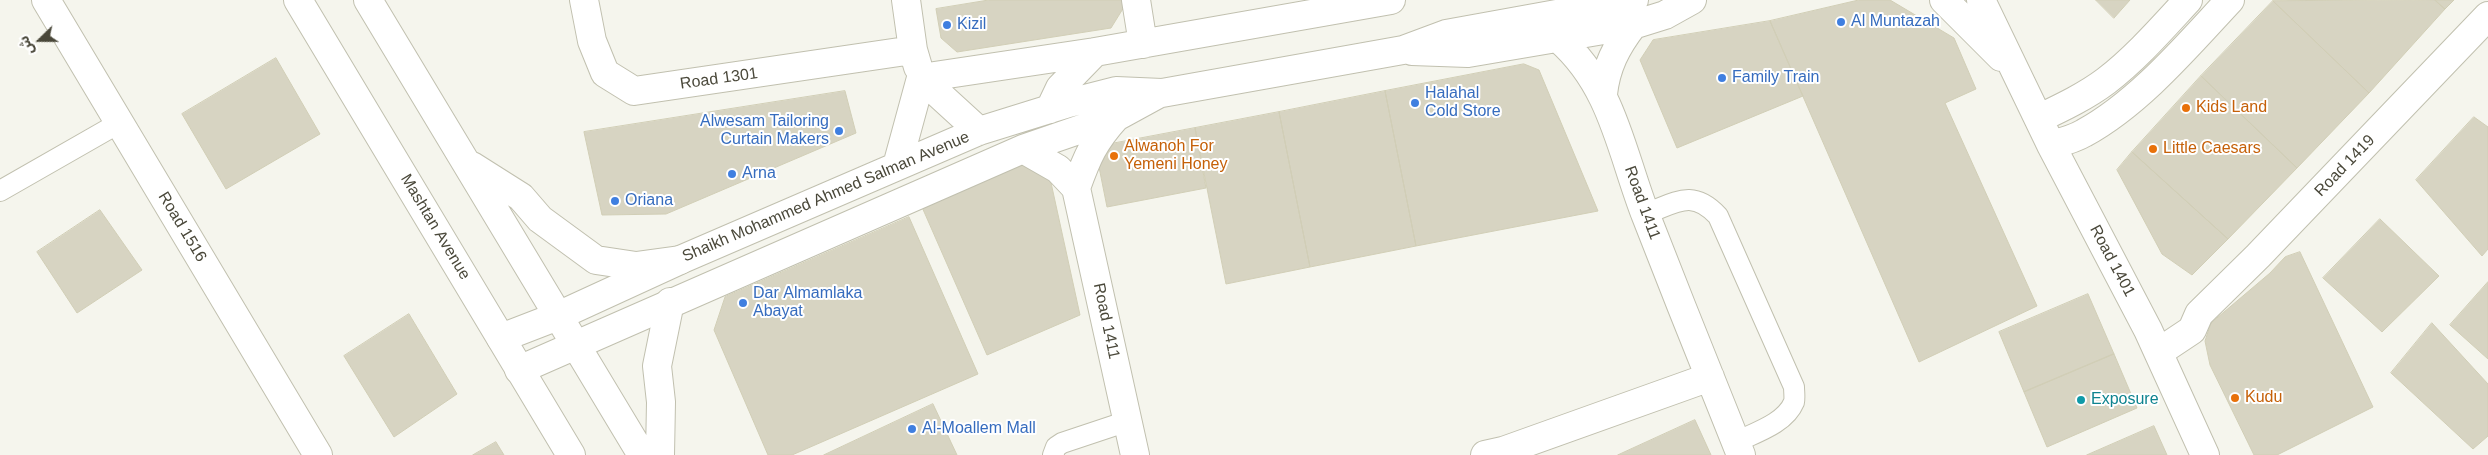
<!DOCTYPE html>
<meta charset="utf-8">
<style>
body{margin:0}
#map{position:relative;width:2488px;height:455px;overflow:hidden;background:#f5f5ed;font-family:Helvetica,"Noto Sans Arabic",sans-serif}
canvas{display:block}
.north{position:absolute;left:15px;top:15px;width:50px;height:50px;-webkit-text-stroke:4px #fff;paint-order:stroke;rotate:248deg;font-size:14px;font-weight:700;line-height:20px;text-align:center;color:#4a483a}
.north::after{content:'';display:block;margin:auto;width:18px;height:22px;background:#4a483a;clip-path:polygon(50% 0,100% 100%,50% 72%,0 100%)}
</style>
<div id="map">
<canvas width="2488" height="455"></canvas>
<div class="north">ش</div>
</div>
<script>
const ctx = document.querySelector('canvas').getContext('2d');
ctx.lineJoin = 'round';
function fill(path, color) {
  ctx.fillStyle = color;
  ctx.fill(path, 'evenodd');
}
function strokePath(path, color, width, dash) {
  ctx.strokeStyle = color;
  ctx.lineWidth = width;
  ctx.lineCap = dash ? 'butt' : 'round';
  ctx.setLineDash(dash || []);
  ctx.stroke(path);
}
function label(font, color, halo, rows, align = 'center') {
  ctx.font = font + ' Helvetica,sans-serif';
  ctx.lineWidth = 4;
  ctx.setLineDash([]);
  ctx.textBaseline = 'middle';
  ctx.strokeStyle = halo;
  ctx.fillStyle = color;
  for (const [text, x, y, turn = 0] of rows) {
    ctx.save();
    ctx.translate(x, y);
    ctx.rotate((+turn || 0) * Math.PI / 180);
    ctx.textAlign = isNaN(turn) ? turn : align;
    if (halo) ctx.strokeText(text, 0, 0);
    ctx.fillText(text, 0, 0);
    ctx.restore();
  }
}
const building = new Path2D(`
 M989 0H1123L1124 7 1111 28 957 52 941 38 936 9Z
 M1859 0H1890L1954 38 1976 89 1945 103 2037 306 1919 362 1770 21Z
 M2096 0H2130L2114 18Z
 M2435 0 2445 9 2369 93 2273 1Z
 M2435 0H2454L2445 9Z
 M2273 1 2369 93 2297 168 2201 76Z
 M1770 21 1803 96 1677 148 1640 60 1653 40Z
 M276 58 320 134 226 189 182 114Z
 M1524 64 1539 70 1598 211 1416 246 1385 91Z
 M2201 76 2297 168 2228 239 2132 152Z
 M845 91 856 133 666 214 602 215 584 132Z
 M1385 91 1416 246 1310 267 1279 112Z
 M1279 112 1310 267 1226 284 1195 128Z
 M2474 117 2488 127V249L2482 256 2416 180Z
 M1195 128 1206 188 1107 207 1095 147Z
 M2132 152 2228 239 2192 275 2162 254 2117 170Z
 M1024 156 1048 169 1080 315 987 355 918 198Z
 M100 210 142 270 77 313 37 252Z
 M909 217 978 374 792 455H768L714 330 725 297Z
 M2380 219 2439 276 2382 332 2323 278Z
 M2300 252 2373 407 2277 455H2254L2210 365 2205 341 2211 323 2270 273 2285 257Z
 M2488 282V359L2450 325Z
 M2088 294 2114 354 2024 392 1999 332Z
 M409 314 457 394 394 437 344 356Z
 M2432 323 2488 384V436L2473 449 2391 373Z
 M2114 354 2137 408 2047 447 2024 392Z
 M933 404 957 455H824Z
 M1695 420 1711 455H1618Z
 M2154 426 2167 455H2087Z
 M496 442 504 455H473Z`);
fill(building, '#d7d4c2');
strokePath(building, '#d1ceb6', 1);
const service = new Path2D(`
 M0 191 119 123
 M1645 214C1676 203 1692 188 1718 216L1794 387C1794 391 1795 398 1794 402 1785 424 1754 433 1736 442
 M1053 455 1056 447 1062 443 1128 421`);
const minor = new Path2D(`
 M46 0 318 455
 M584 0 592 41 605 73 634 91 913 50
 M906 0 913 50 918 67
 M1136 0 1143 44
 M1944 0 2001 57
 M1981 0 2051 145 2148 330 2205 455
 M1559 39C1613 86 1621 152 1646 216 1677 296 1709 375 1741 455
 M1412 51 1468 53 1633 25 1665 15 1692 0
 M921 78 1095 52 1391 0
 M921 78 979 131
 M1603 94C1606 67 1616 47 1633 25
 M1050 109 1060 88 1095 52
 M2040 118C2063 107 2086 96 2106 81 2137 57 2162 28 2188 0
 M2051 145C2062 142 2074 139 2084 133 2139 103 2187 46 2230 0
 M1023 149 1058 169 1076 188
 M897 166 921 78
 M1076 188 1135 455
 M1076 188C1087 157 1094 141 1116 117
 M501 338 558 316 680 260 979 131 1069 103 1116 91 1162 93 1403 50 1446 34 1634 0
 M2159 352 2192 330 2199 314 2258 256 2488 16
 M519 370 1023 149 1116 117 1160 93
 M1485 455 1503 451 1710 377`);
const tertiary = new Path2D(`
 M298 0 571 455
 M368 0 642 455
 M472 166 521 197 540 219 596 260 636 266 680 260
 M660 455 661 402 657 366 670 302`);
strokePath(service, '#c1c0af', 22);
strokePath(minor, '#c1c0af', 30);
strokePath(tertiary, '#c1c0af', 30);
strokePath(service, '#fff', 20);
strokePath(minor, '#fff', 28);
strokePath(tertiary, '#fff', 28);
for (const [x, y, r, color] of [
 [1841,22,5,"#3f7fe0"],
 [947,25,5,"#3f7fe0"],
 [1722,78,5,"#3f7fe0"],
 [1415,103,5,"#3f7fe0"],
 [2186,108,5,"#e8710a"],
 [839,131,5,"#3f7fe0"],
 [2153,149,5,"#e8710a"],
 [1114,156,5,"#e8710a"],
 [732,174,5,"#3f7fe0"],
 [615,201,5,"#3f7fe0"],
 [743,303,5,"#3f7fe0"],
 [2235,398,5,"#e8710a"],
 [2081,400,5,"#0f9aa8"],
 [912,429,5,"#3f7fe0"]
]) {
  const dot = new Path2D();
  dot.arc(x, y, r, 0, 2 * Math.PI);
  ctx.fillStyle = color;
  ctx.fill(dot);
  strokePath(dot, '#fff', 2);
}
label('16px', '#366cbe', '#fff', [
 ["Al Muntazah",1851,22],
 ["Kizil",957,25],
 ["Family Train",1732,78],
 ["Halahal",1425,94],
 ["Cold Store",1425,112],
 ["Alwesam Tailoring",829,122,"right"],
 ["Curtain Makers",829,140,"right"],
 ["Arna",742,174],
 ["Oriana",625,201],
 ["Dar Almamlaka",753,294],
 ["Abayat",753,312],
 ["Al-Moallem Mall",922,429]
], 'left');
label('16px', '#4a483a', '#fff', [
 ["Road 1301",719,79,-8],
 ["Road 1419",2345,166,-46],
 ["Shaikh Mohammed Ahmed Salman Avenue",826,197,-23],
 ["Road 1411",1642,203,70],
 ["Road 1516",182,227,59],
 ["Mashtan Avenue",435,227,59],
 ["Road 1401",2112,261,62],
 ["Road 1411",1106,321,78]
]);
label('16px', '#c56008', '#fff', [
 ["Kids Land",2196,108],
 ["Alwanoh For",1124,147],
 ["Yemeni Honey",1124,165],
 ["Little Caesars",2163,149],
 ["Kudu",2245,398]
], 'left');
label('16px', '#0d838f', '#fff', [
 ["Exposure",2091,400]
], 'left');
</script>
